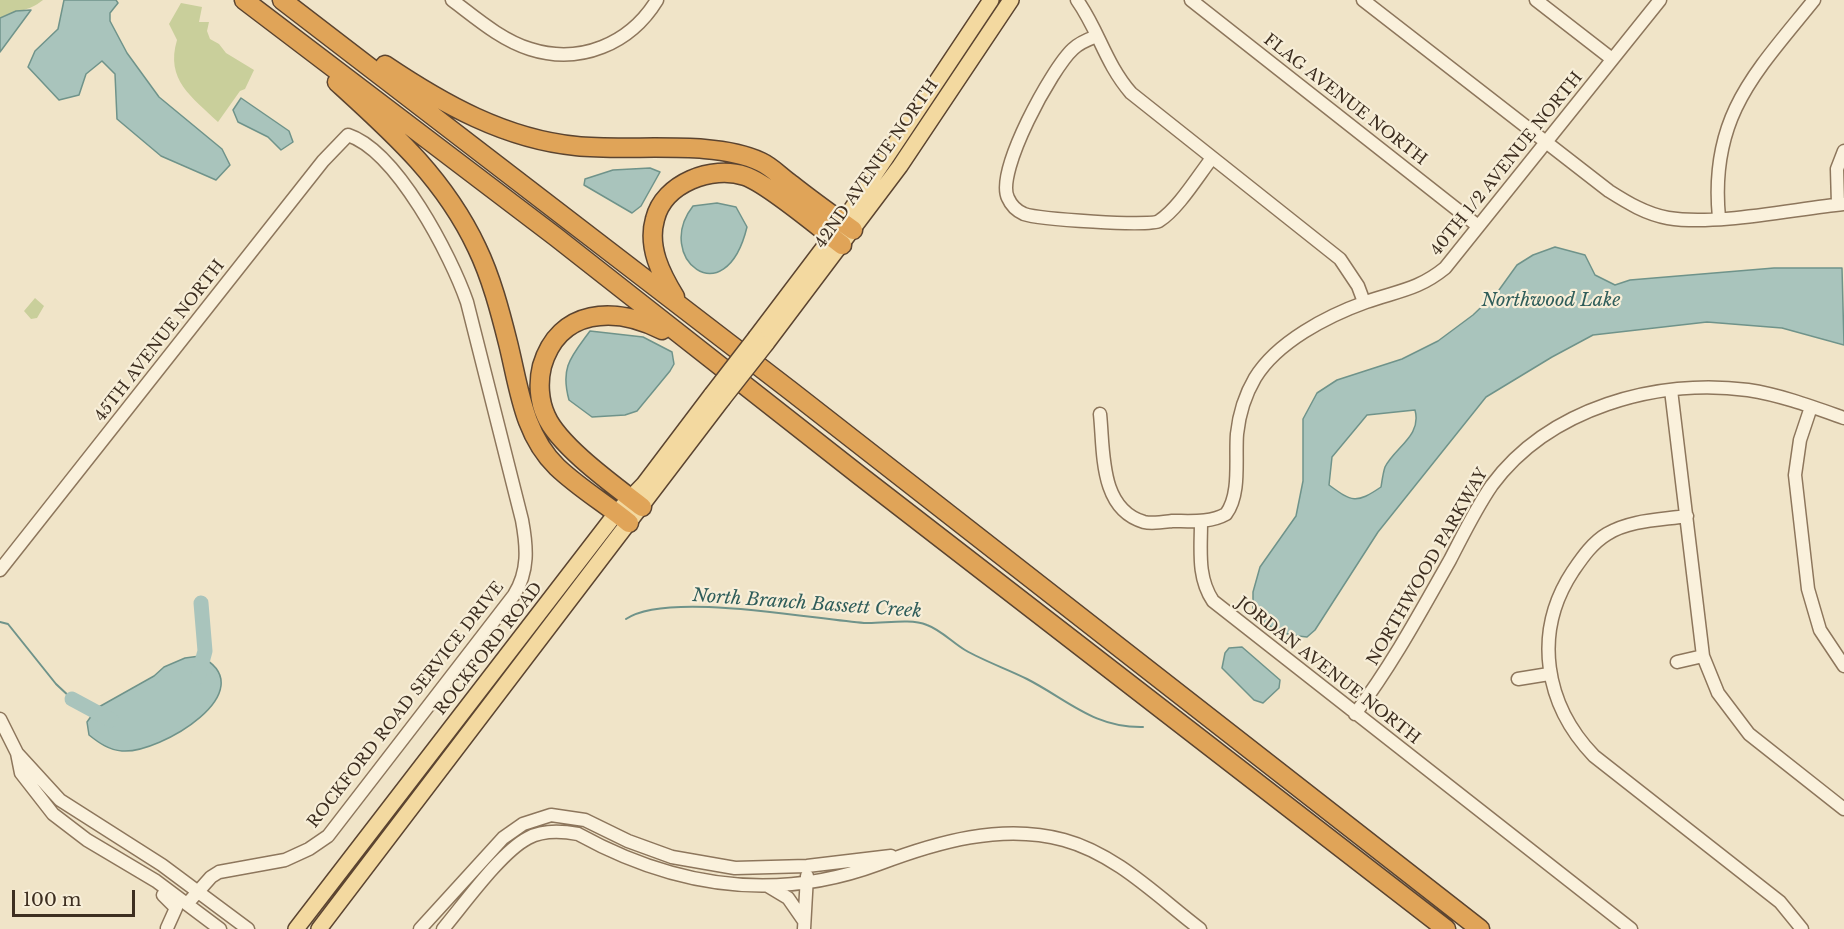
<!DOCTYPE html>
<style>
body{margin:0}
#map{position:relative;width:1844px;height:929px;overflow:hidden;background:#f0e4c8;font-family:"Libre Baskerville",serif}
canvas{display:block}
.scale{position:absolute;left:12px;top:890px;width:123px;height:27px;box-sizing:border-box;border:3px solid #3d2e20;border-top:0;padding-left:8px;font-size:18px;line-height:21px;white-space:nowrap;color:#3d2e20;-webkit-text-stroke:4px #f7eed8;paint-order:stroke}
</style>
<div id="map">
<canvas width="1844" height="929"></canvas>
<div class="scale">100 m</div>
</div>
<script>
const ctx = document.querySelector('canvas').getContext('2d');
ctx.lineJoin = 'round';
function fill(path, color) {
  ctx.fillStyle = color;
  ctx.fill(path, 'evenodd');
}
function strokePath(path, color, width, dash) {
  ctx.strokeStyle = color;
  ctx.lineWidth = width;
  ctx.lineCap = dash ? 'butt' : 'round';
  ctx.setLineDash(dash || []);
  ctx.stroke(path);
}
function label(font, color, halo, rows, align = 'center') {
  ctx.font = font + ' "Libre Baskerville",serif';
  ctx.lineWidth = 4.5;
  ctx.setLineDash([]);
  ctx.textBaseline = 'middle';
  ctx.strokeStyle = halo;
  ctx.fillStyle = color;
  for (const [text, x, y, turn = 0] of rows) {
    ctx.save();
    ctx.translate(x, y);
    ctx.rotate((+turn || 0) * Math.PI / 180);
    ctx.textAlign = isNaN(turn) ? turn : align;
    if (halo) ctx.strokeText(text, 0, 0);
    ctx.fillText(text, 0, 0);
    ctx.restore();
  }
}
fill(new Path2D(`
 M0 0H43C28 12 17 10 0 18Z
 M181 3 202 7 199 22H209L207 31 210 39 219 44 226 53 254 70 245 89 240 91 218 122C192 97 165 80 177 40L169 24Z
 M35 298 44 306 37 318 31 319 24 311Z`), '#c9cf9b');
const water = new Path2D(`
 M64 0H116L118 3 110 13V21L127 53 159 97 222 149 230 165 216 180 161 156 117 119 115 74 102 61 86 74 79 95 59 100 28 67 35 51 58 29Z
 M31 10 0 52V18L16 11Z
 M241 98 289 131 293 142 281 150 268 137 238 122 233 110Z
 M650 168 660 172 641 206 632 213 584 185 585 179 613 170Z
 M717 203 736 207 747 227C725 317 653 257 693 206Z
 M1555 247 1585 255 1595 275 1615 285 1630 280 1774 268H1842L1844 345 1782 328 1707 322 1593 335 1552 357 1486 397 1378 532 1315 630 1307 637C1283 635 1271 630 1253 612V592L1260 567 1296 516 1303 481V419L1317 393 1337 380 1402 359 1438 341 1473 315 1499 290 1517 265 1533 255ZM1415 410C1422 436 1395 447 1385 467 1383 473 1382 481 1381 487 1356 504 1352 502 1329 485L1332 457 1367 415Z
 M590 331 643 337 672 352 674 364 670 371 637 411 625 415 592 417 569 400C560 367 571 357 590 331Z
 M1242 647 1280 680 1279 688 1263 703 1254 700 1222 668 1225 653 1229 648Z
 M200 656C266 690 160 754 122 751 109 750 99 743 89 735L87 722 97 708 154 676 164 667 185 658Z`);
fill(water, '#a9c4bc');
strokePath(water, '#6f938a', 1.5);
strokePath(new Path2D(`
 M626 619C667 591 811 619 864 623 883 624 909 618 927 625 941 630 953 643 965 650 984 661 1007 669 1027 679 1068 700 1094 728 1143 727
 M0 622 8 624 56 684 72 699`), '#6f938a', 2);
strokePath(new Path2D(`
 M198 677 205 651 201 603
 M72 699 111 720`), '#a9c4bc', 15);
const minor = new Path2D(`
 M452 0C476 18 501 40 530 49 580 65 630 44 657 0
 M1077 0C1099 31 1105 63 1131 93L1340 259 1358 286 1364 302
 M1191 0 1478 226
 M1363 0 1609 191C1628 203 1646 214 1668 218 1716 226 1794 209 1844 204
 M1536 0 1612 59
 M1097 36C1089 39 1080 42 1073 49 1052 68 995 172 1008 198 1011 205 1017 211 1024 214 1038 219 1150 227 1159 221 1178 209 1198 176 1212 158
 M1838 204 1837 169 1844 151
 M1719 218C1709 117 1755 73 1814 0
 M1671 390 1703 656 1718 693 1749 734 1844 809
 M1811 407 1800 440 1795 475 1808 589 1820 630 1844 666
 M1100 414C1104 451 1099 509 1144 522 1152 524 1164 522 1172 521 1191 521 1210 523 1226 514 1241 494 1235 459 1237 434 1239 415 1245 395 1255 378 1277 342 1327 316 1366 302 1397 291 1418 290 1445 268L1660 0
 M1687 516C1660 520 1630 520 1607 534 1592 543 1582 558 1573 571 1532 633 1545 705 1594 756L1780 902 1802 929
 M1201 522C1201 550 1197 577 1213 601L1631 929
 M0 570 323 161 348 135C397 151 451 256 467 302L522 520C527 547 529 571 514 595L328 836 309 849 285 860 219 872 211 877 187 904
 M1677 662 1703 656
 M1518 679 1549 674
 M1355 714C1392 665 1420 613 1450 560 1463 535 1476 508 1492 485 1549 408 1657 378 1748 390 1781 395 1813 407 1844 418
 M0 719 17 753 21 773 53 814 87 840 156 881 220 929
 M17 753 60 800 162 865 248 929
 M768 886 788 898 804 921
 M163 895 176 908 167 928
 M420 929 503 838 523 824 551 815 585 820 628 841 672 857 735 868 807 866 891 856
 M443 929C464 904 501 852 528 838 543 830 562 831 578 834 674 887 774 903 879 864 937 842 1002 823 1064 840 1116 854 1158 897 1200 929
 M804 929 807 876`);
const major = new Path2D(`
 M756 337 843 222 991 0
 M766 344 900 166 1011 0
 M296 929 617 512 644 484 712 394
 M319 929 722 400`);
const highway = new Path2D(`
 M244 0 556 237 859 475 1446 929
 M282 0 791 391 1480 929
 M385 65C443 104 505 139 576 146 631 152 712 139 761 162 772 167 781 177 791 184 811 200 832 215 853 230
 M337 82C393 133 444 178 477 248 491 277 500 311 508 343 519 387 523 434 557 467 579 488 606 504 629 523
 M675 297C661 274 647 247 655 219 664 183 712 165 745 176 767 183 821 229 842 245
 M642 507C615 486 559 446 546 416 539 401 538 382 542 366 559 308 615 306 662 330`);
strokePath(minor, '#8d765c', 15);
strokePath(major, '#5b4430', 18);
strokePath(highway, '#5b4430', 21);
strokePath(minor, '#faf1dc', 12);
strokePath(major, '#f3d9a0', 15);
strokePath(highway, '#e0a458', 18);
const majorBridge = new Path2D(`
 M712 394 756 337
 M722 400 766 344`);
strokePath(majorBridge, '#5b4430', 18, []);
strokePath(majorBridge, '#f3d9a0', 15);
label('16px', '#3d2e20', '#f7eed8', [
 ["FLAG AVENUE NORTH",1345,100,38],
 ["42ND AVENUE NORTH",877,164,-55],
 ["40TH 1/2 AVENUE NORTH",1507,164,-51],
 ["45TH AVENUE NORTH",160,341,-52],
 ["NORTHWOOD PARKWAY",1428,567,-60],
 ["ROCKFORD ROAD",489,649,-52],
 ["JORDAN AVENUE NORTH",1328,671,38],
 ["ROCKFORD ROAD SERVICE DRIVE",406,705,-52]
]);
label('italic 18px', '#2f5d5a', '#f7eed8', [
 ["Northwood Lake",1551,301],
 ["North Branch Bassett Creek",807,604,4]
]);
</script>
